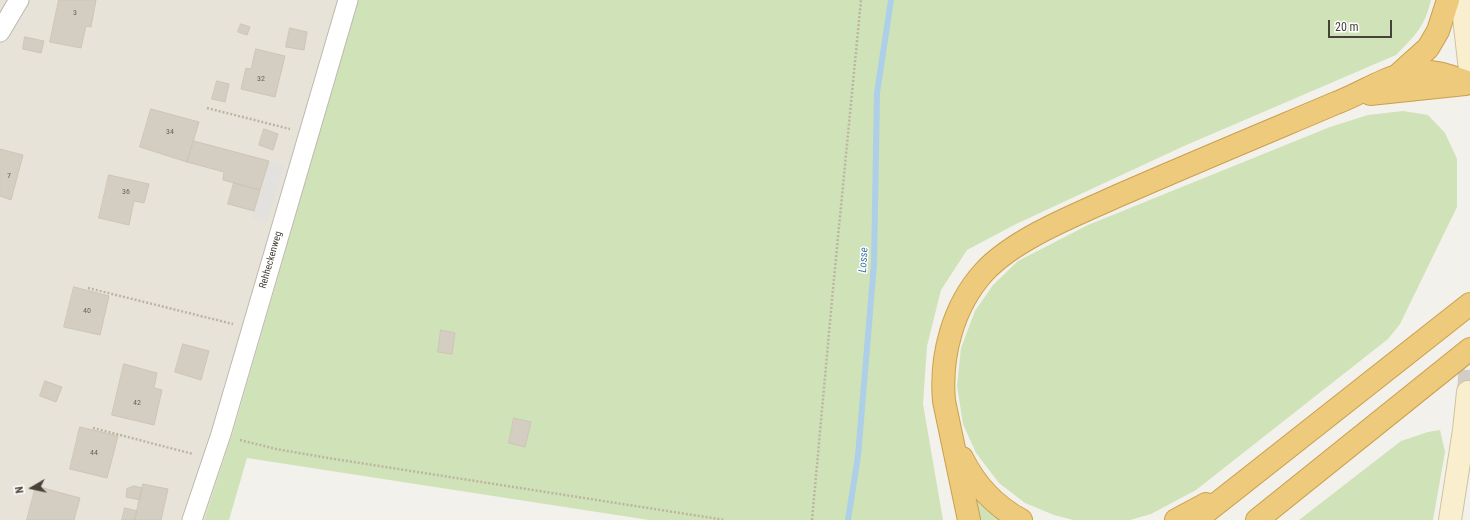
<!DOCTYPE html>
<style>
body{margin:0}
#map{position:relative;width:1470px;height:520px;overflow:hidden;background:#f3f1eb;font-family:"Roboto Condensed",sans-serif}
canvas{display:block}
.north{position:absolute;left:12px;top:468px;width:40px;height:40px;-webkit-text-stroke:3px #fff;paint-order:stroke;rotate:261deg;font-size:11px;font-weight:700;line-height:16px;text-align:center;color:#474239}
.north::after{content:'';display:block;margin:auto;width:14px;height:18px;background:#474239;clip-path:polygon(50% 0,100% 100%,50% 72%,0 100%)}
.scale{position:absolute;left:1328px;top:20px;width:64px;height:18px;box-sizing:border-box;border:2px solid #474239;border-top:0;padding-left:5px;font-size:12px;line-height:14px;white-space:nowrap;color:#474239;-webkit-text-stroke:3px #fff;paint-order:stroke}
</style>
<div id="map">
<canvas width="1470" height="520"></canvas>
<div class="north">N</div>
<div class="scale">20 m</div>
</div>
<script>
const ctx = document.querySelector('canvas').getContext('2d');
ctx.lineJoin = 'round';
function fill(path, color) {
  ctx.fillStyle = color;
  ctx.fill(path, 'evenodd');
}
function strokePath(path, color, width, dash) {
  ctx.strokeStyle = color;
  ctx.lineWidth = width;
  ctx.lineCap = dash ? 'butt' : 'round';
  ctx.setLineDash(dash || []);
  ctx.stroke(path);
}
function label(font, color, halo, rows, align = 'center') {
  ctx.font = font + ' "Roboto Condensed",sans-serif';
  ctx.lineWidth = 3;
  ctx.setLineDash([]);
  ctx.textBaseline = 'middle';
  ctx.strokeStyle = halo;
  ctx.fillStyle = color;
  for (const [text, x, y, turn = 0] of rows) {
    ctx.save();
    ctx.translate(x, y);
    ctx.rotate((+turn || 0) * Math.PI / 180);
    ctx.textAlign = isNaN(turn) ? turn : align;
    if (halo) ctx.strokeText(text, 0, 0);
    ctx.fillText(text, 0, 0);
    ctx.restore();
  }
}
fill(new Path2D(`
 M0 0H358L235 425 204 520H0Z`), '#e7e3d9');
fill(new Path2D(`
 M358 0H1431C1425 26 1415 36 1396 55L1184 146 1016 224 967 250 941 290 927 346 923 404 943 520H649L247 458 229 520H204L235 425Z
 M1403 111 1428 115 1445 133 1457 159V207L1400 324 1388 339 1196 490 1151 514 1130 520H1073L1054 515 1025 503 999 483 976 453 963 424 957 386 961 348 975 311 993 285 1018 261 1088 225 1330 127 1368 115Z
 M1440 430 1445 452 1433 520H1299L1401 441 1428 432Z
 M963 473 1015 520H972Z`), '#cfe2b8');
fill(new Path2D(`
 M269 161 284 166 267 222 252 219Z`), '#e2e1de');
strokePath(new Path2D(`
 M848 520 858 456 874 264 877 93 891 0`), '#aecfe8', 6);
const building = new Path2D(`
 M59 0H96L91 27 86 26 81 48 50 42Z
 M241 24 250 27 247 35 238 32Z
 M290 28 307 32 304 50 286 47Z
 M25 37 44 41 41 53 23 49Z
 M256 49 285 56 275 97 241 89 246 68 251 69Z
 M217 81 229 84 225 102 212 99Z
 M151 109 199 122 187 162 140 147Z
 M264 129 278 134 273 150 259 145Z
 M194 141 269 161 260 190 223 180 224 172 187 162Z
 M0 149 23 155 11 200 0 196Z
 M109 175 149 184 144 203 134 201 129 225 99 218Z
 M234 183 260 190 254 211 228 204Z
 M74 287 109 296 100 335 64 327Z
 M441 330 455 333 452 354 438 352Z
 M183 344 209 351 201 380 175 372Z
 M124 364 157 373 154 388 162 390 154 425 112 415Z
 M45 381 62 387 56 402 40 396Z
 M514 418 531 422 525 447 509 443Z
 M80 427 118 436 107 478 70 469Z
 M143 484 168 489 161 520H135Z
 M36 486 80 498 74 520H27Z
 M134 486 142 488 140 500 126 497 127 489Z
 M125 508 137 511 135 520H122Z`);
fill(building, '#d4cdc1');
strokePath(building, '#cec5b5', 1);
strokePath(new Path2D(`
 M1468 392 1470 364`), '#d1cec7', 22, [22, 11]);
const street = new Path2D(`
 M0 32 19 0
 M192 520 221 434 348 0`);
const secondary = new Path2D(`
 M1462 0 1470 70
 M1450 520 1464 430 1468 392`);
const highway = new Path2D(`
 M1398 75 1428 48 1438 31 1448 0
 M1370 94 1465 84
 M962 458C975 484 995 506 1021 520
 M969 520 944 401C940 356 953 306 984 272 1015 238 1080 213 1122 194 1193 163 1265 133 1336 103 1360 94 1383 78 1408 73 1430 68 1450 76 1470 83
 M1176 520 1206 504
 M1196 520 1470 304
 M1257 520 1470 349`);
strokePath(street, '#beb9ae', 21);
strokePath(secondary, '#cdc3a0', 24);
strokePath(highway, '#cb9f4c', 24);
strokePath(new Path2D(`
 M207 108 290 129
 M88 288 233 324
 M93 428 193 454
 M240 440 276 449 328 458 725 520
 M812 520 833 289 861 0`), '#beb4a1', 2.5, [2, 2]);
strokePath(street, '#fff', 19);
strokePath(secondary, '#f9efcf', 22);
strokePath(highway, '#edca7c', 22);
label('8px', '#6a655b', null, [
 ["3",75,13],
 ["32",261,79],
 ["34",170,132],
 ["7",9,176],
 ["36",126,192],
 ["40",87,311],
 ["42",137,403],
 ["44",94,453]
]);
label('10px', '#474239', '#fff', [
 ["Rehheckenweg",271,260,-74]
]);
label('italic 11px', '#3f78a6', '#fff', [
 ["Losse",864,260,-87]
]);
</script>
